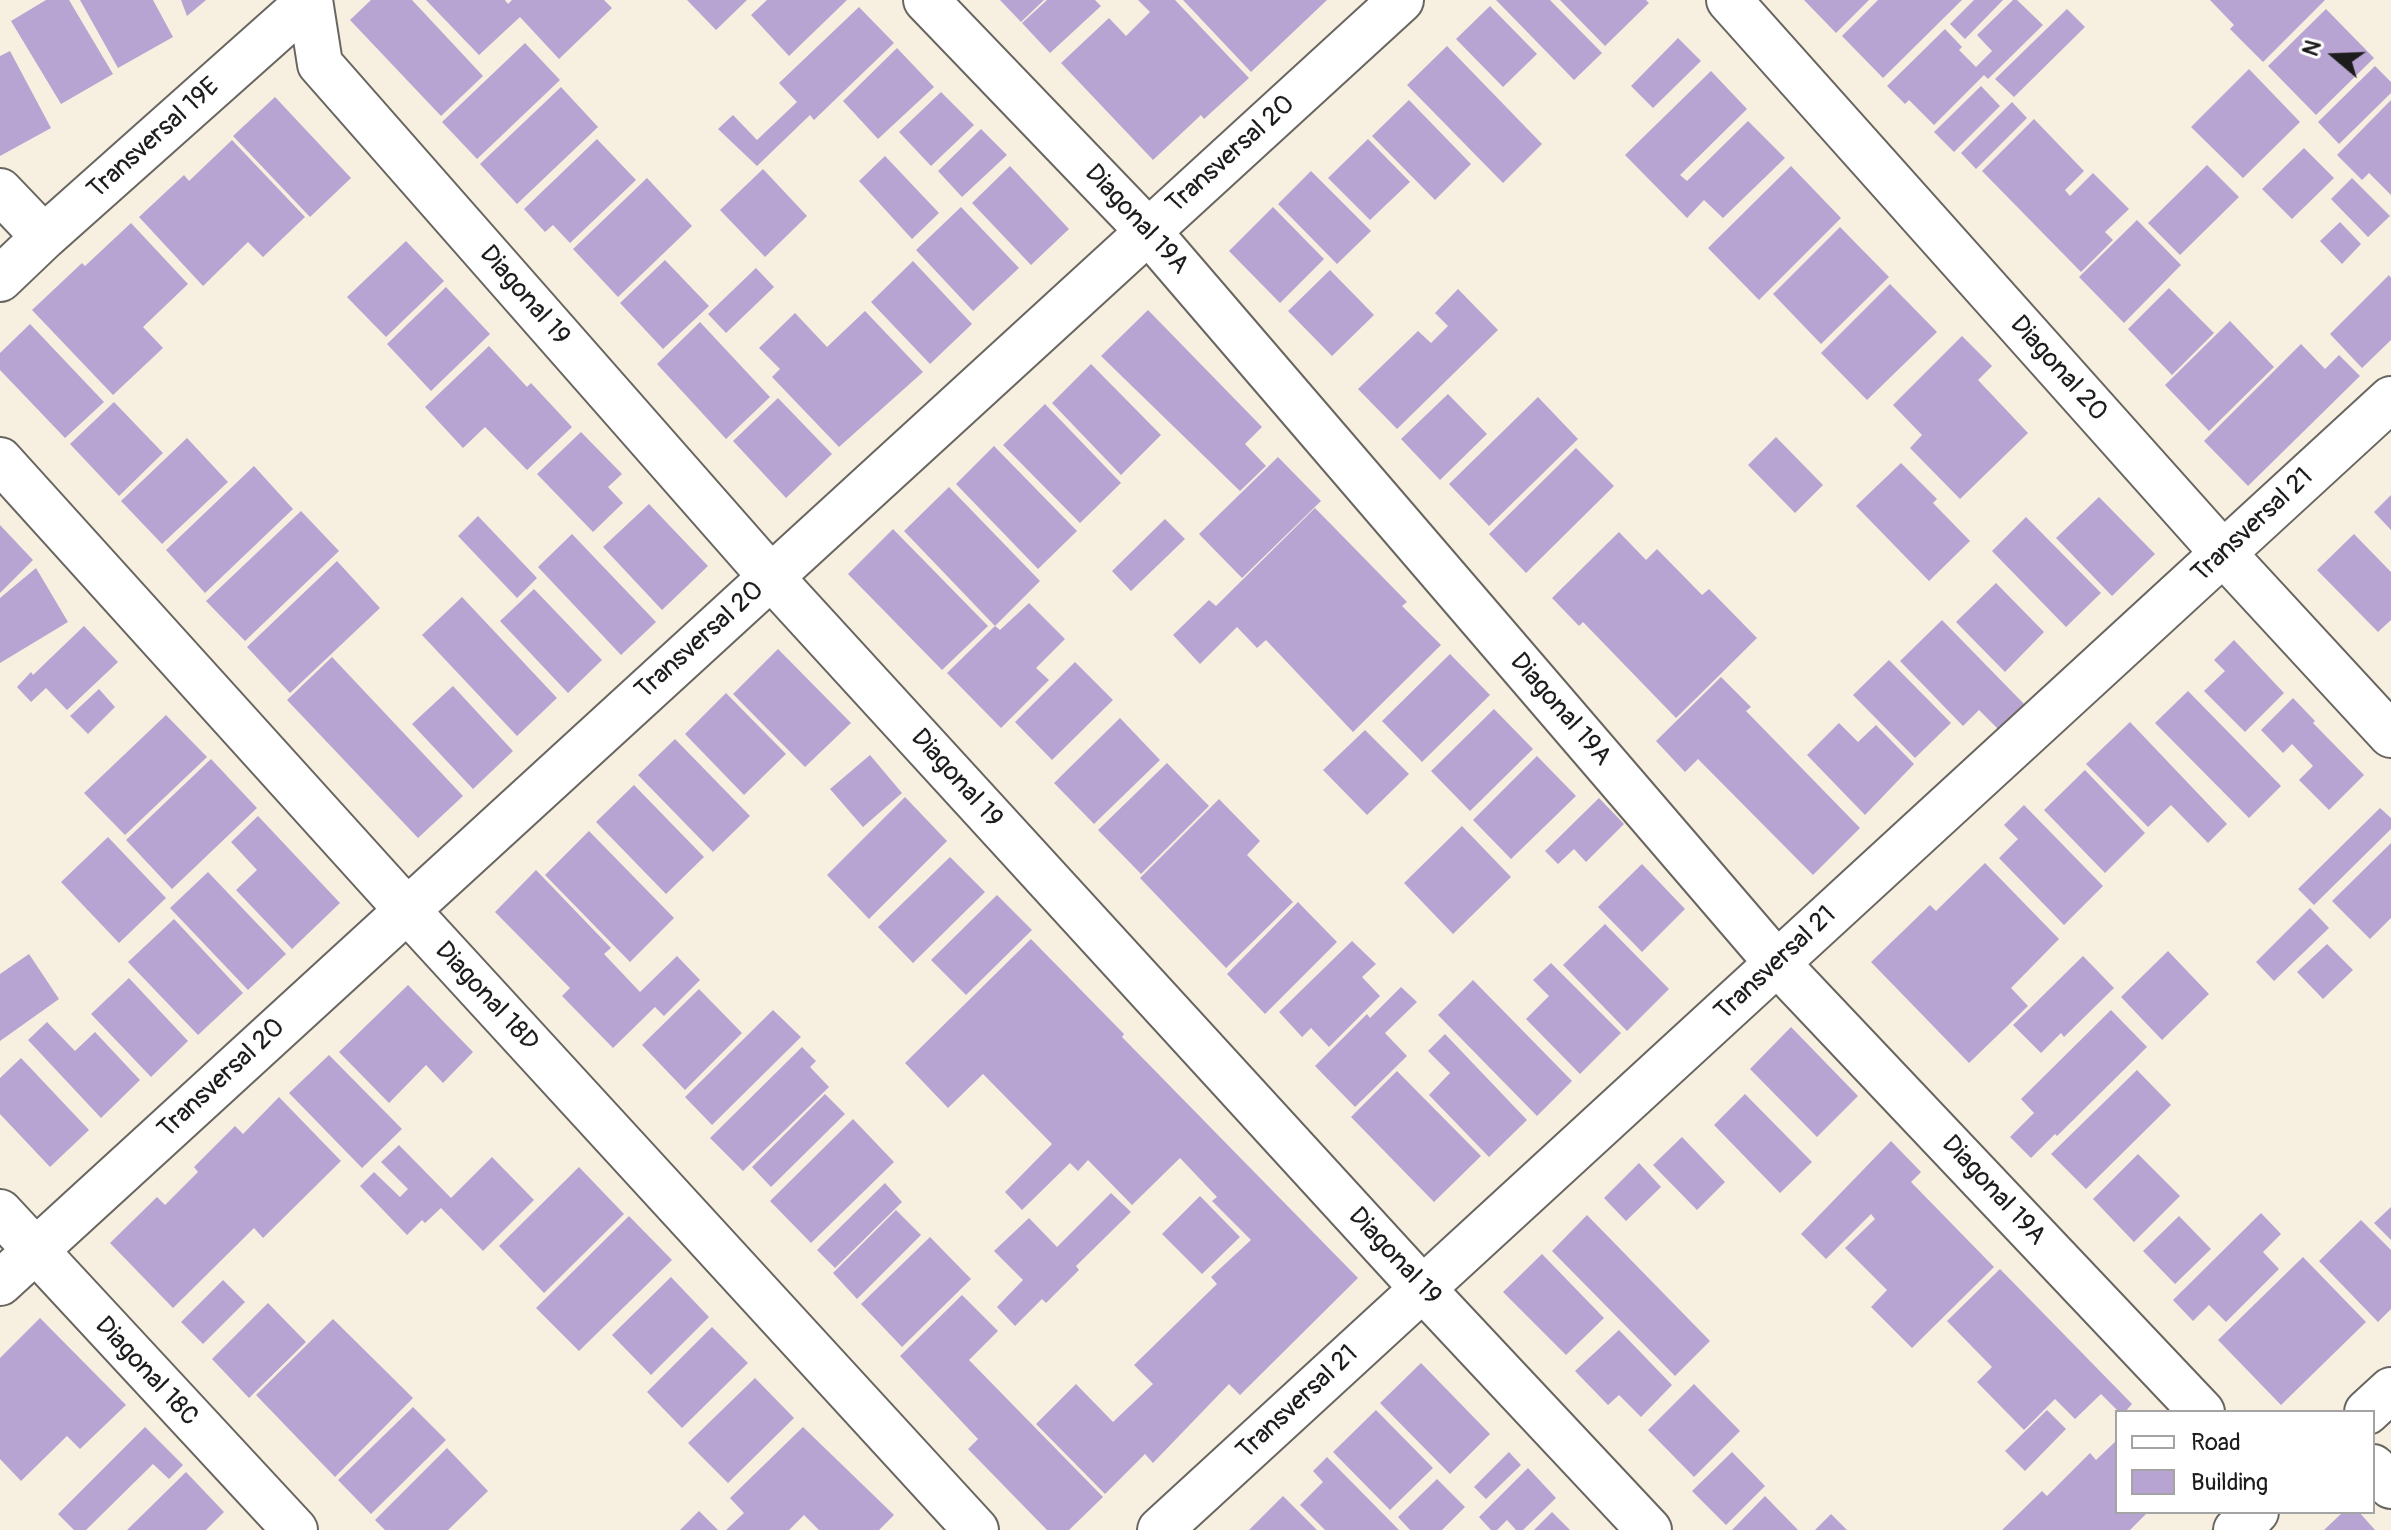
<!DOCTYPE html>
<style>
body{margin:0}
#map{position:relative;width:2391px;height:1530px;overflow:hidden;background:#f7efe0;font-family:Pangolin,sans-serif}
canvas{display:block}
.legend{position:absolute;left:2115px;top:1410px;width:260px;height:104px;box-sizing:border-box;background:#fff;border:2px solid #a4a4a4;margin:0;padding:10px 14px;list-style:none;font-size:24px;color:#1c1c1c}
.legend li{display:flex;align-items:center;gap:16px;height:40px}
.legend b{width:40px;border:2px solid #a4a4a4}
.north{position:absolute;left:2295px;top:16px;width:80px;height:80px;-webkit-text-stroke:6px #fff;paint-order:stroke;rotate:289deg;font-size:22px;font-weight:700;line-height:32px;text-align:center;color:#1c1c1c}
.north::after{content:'';display:block;margin:auto;width:28px;height:36px;background:#1c1c1c;clip-path:polygon(50% 0,100% 100%,50% 72%,0 100%)}
</style>
<div id="map">
<canvas width="2391" height="1530"></canvas>
<ul class="legend">
<li><b style="height:10px;background:#fff"></b>Road</li>
<li><b style="height:22px;background:#b8a4d2"></b>Building</li>
</ul>
<div class="north">N</div>
</div>
<script>
const ctx = document.querySelector('canvas').getContext('2d');
ctx.lineJoin = 'round';
function fill(path, color) {
  ctx.fillStyle = color;
  ctx.fill(path, 'evenodd');
}
function strokePath(path, color, width, dash) {
  ctx.strokeStyle = color;
  ctx.lineWidth = width;
  ctx.lineCap = dash ? 'butt' : 'round';
  ctx.setLineDash(dash || []);
  ctx.stroke(path);
}
function label(font, color, halo, rows, align = 'center') {
  ctx.font = font + ' Pangolin,sans-serif';
  ctx.lineWidth = 7;
  ctx.setLineDash([]);
  ctx.textBaseline = 'middle';
  ctx.strokeStyle = halo;
  ctx.fillStyle = color;
  for (const [text, x, y, turn = 0] of rows) {
    ctx.save();
    ctx.translate(x, y);
    ctx.rotate((+turn || 0) * Math.PI / 180);
    ctx.textAlign = isNaN(turn) ? turn : align;
    if (halo) ctx.strokeText(text, 0, 0);
    ctx.fillText(text, 0, 0);
    ctx.restore();
  }
}
fill(new Path2D(`
 M46 0H69L113 74 61 104 11 21Z
 M80 0H153L173 37 118 68Z
 M181 0H206L187 16Z
 M371 0H412L483 76 441 116 350 20Z
 M426 0H505L508 4 512 0H604L612 8 559 59 520 17 479 55Z
 M687 0H747L716 30Z
 M767 0H847L789 56 751 15Z
 M1000 0H1044L1021 22Z
 M1047 0H1095L1101 6 1050 53 1022 23Z
 M1138 0H1175L1249 78 1204 119 1201 115 1153 160 1061 63 1109 18 1126 36 1150 12Z
 M1183 0H1327L1251 72Z
 M1496 0H1550L1602 53 1574 80Z
 M1560 0H1646L1649 3 1605 46Z
 M1804 0H1869L1836 33Z
 M1878 0H1962L1883 78 1842 36Z
 M1974 0H2003L1965 39 1950 24Z
 M2013 0H2017L2043 25 1988 79 1984 75 1934 125 1909 100 1905 104 1887 86 1945 29 1962 47 1959 50 1976 67 1992 51 1977 35Z
 M2210 0H2325L2263 62 2230 29 2234 25Z
 M1490 6 1537 54 1503 87 1456 39Z
 M859 7 894 43 814 120 810 115 757 166 718 129 733 115 757 140 797 102 779 83Z
 M2067 9 2085 27 2014 97 1995 79Z
 M2326 9 2374 58 2316 115 2268 66Z
 M1678 38 1701 61 1653 108 1631 86Z
 M525 43 560 80 477 159 442 122Z
 M1447 46 1542 144 1503 183 1407 85Z
 M897 48 934 87 878 139 843 101Z
 M10 51 51 128 0 156V56Z
 M2375 66 2391 82V93L2339 144 2318 122Z
 M2249 69 2300 122 2243 178 2191 127Z
 M1711 71 1747 109 1680 175 1687 181 1748 121 1785 158 1723 218 1704 200 1687 218 1625 155Z
 M1981 86 2000 106 1954 152 1934 132Z
 M561 87 598 127 517 204 480 164Z
 M941 92 974 125 931 166 899 132Z
 M275 97 351 178 310 217 233 136Z
 M1409 100 1471 164 1435 200 1372 136Z
 M2391 100V195L2369 173 2362 180 2337 155Z
 M2012 102 2027 118 1976 169 1961 153Z
 M2034 119 2084 171 2065 190 2070 196 2093 173 2129 209 2105 232 2113 240 2081 272 1982 171Z
 M981 129 1007 155 962 197 938 171Z
 M597 139 636 180 570 243 553 225 545 232 524 209Z
 M1368 139 1410 182 1370 220 1328 178Z
 M232 140 305 217 263 257 248 242 203 286 139 217 184 175 189 181Z
 M2304 148 2334 178 2292 219 2262 189Z
 M885 156 939 213 912 239 859 181Z
 M2207 165 2239 197 2180 255 2148 223Z
 M1010 166 1069 229 1031 265 972 203Z
 M1791 166 1841 218 1759 300 1708 248Z
 M763 169 807 216 765 257 720 210Z
 M1311 171 1371 231 1337 264 1278 204Z
 M647 178 692 226 618 297 573 249Z
 M2352 178 2390 216 2368 237 2331 199Z
 M961 207 1019 268 973 311 916 250Z
 M1273 207 1324 259 1280 303 1229 251Z
 M2137 220 2181 265 2124 323 2079 277Z
 M2340 222 2361 244 2342 264 2320 241Z
 M131 223 188 284 143 327 163 348 113 395 32 310 82 263 85 266Z
 M1840 227 1889 277 1821 344 1773 294Z
 M406 241 444 281 386 337 347 297Z
 M665 260 709 306 663 349 620 303Z
 M913 261 972 324 930 364 871 302Z
 M756 268 774 287 726 333 708 314Z
 M1330 270 1374 315 1332 356 1288 311Z
 M2389 275 2391 278V340L2362 368 2330 334Z
 M1890 284 1937 332 1867 400 1821 353Z
 M446 287 490 334 431 391 387 344Z
 M2169 288 2214 333 2172 375 2128 329Z
 M1458 289 1498 330 1397 429 1358 389 1418 331 1431 343 1448 326 1435 313Z
 M1148 310 1262 427 1245 444 1266 466 1240 491 1101 356Z
 M865 311 923 372 839 447 772 377 780 369 759 348 795 313 827 347Z
 M2230 321 2274 367 2209 431 2165 385Z
 M700 322 770 397 726 439 657 364Z
 M30 324 104 402 65 438 0 370V353Z
 M1962 336 1992 366 1978 380 2028 433 1960 499 1910 448 1922 435 1893 405Z
 M2301 344 2325 369 2339 355 2360 376 2248 486 2204 441Z
 M489 346 527 387 531 383 572 427 527 470 485 427 463 448 425 407Z
 M1091 364 1161 435 1121 475 1052 403Z
 M1448 394 1487 434 1440 480 1401 439Z
 M1538 397 1578 439 1489 526 1449 484Z
 M778 398 832 454 786 498 733 441Z
 M114 402 163 453 119 496 70 444Z
 M1045 404 1121 483 1080 523 1003 445Z
 M581 432 622 474 608 487 623 503 593 532 537 474Z
 M1776 437 1823 485 1795 513 1748 465Z
 M187 438 228 482 162 544 121 501Z
 M994 446 1077 531 1038 569 956 484Z
 M1576 448 1614 486 1526 573 1489 534Z
 M1278 457 1321 501 1242 578 1199 534Z
 M1901 463 1937 499 1933 503 1970 541 1929 581 1856 506Z
 M254 466 293 509 205 593 166 550Z
 M949 487 1040 581 995 626 904 531Z
 M2391 495V530L2374 512Z
 M2099 497 2155 554 2112 596 2056 538Z
 M649 504 708 566 662 610 603 547Z
 M1315 508 1407 602 1402 606 1441 645 1353 732 1266 640 1257 648 1237 627 1200 664 1173 635 1209 600 1216 606Z
 M301 511 339 551 245 641 206 601Z
 M478 516 537 578 517 598 458 536Z
 M2026 517 2101 593 2066 627 1992 551Z
 M1165 519 1185 539 1131 591 1112 571Z
 M0 525 33 560 0 593Z
 M893 529 988 626 942 670 848 574Z
 M1619 532 1646 560 1657 549 1702 595 1709 589 1757 638 1676 718 1583 622 1579 626 1552 598Z
 M572 534 656 622 621 655 538 567Z
 M2354 534 2391 572V620L2378 632 2317 570Z
 M337 561 380 608 290 693 247 647Z
 M36 568 68 622 0 663V598Z
 M1996 583 2044 632 2005 672 1956 622Z
 M534 589 602 660 568 693 500 621Z
 M462 597 557 698 517 736 422 635Z
 M1029 603 1065 639 1036 668 1049 680 1001 728 947 673 995 626 1000 630Z
 M1942 620 2025 705 2000 731 1979 710 1963 726 1900 661Z
 M84 626 118 662 67 710 46 688 31 702 17 687 31 672 33 675Z
 M2234 640 2284 693 2245 732 2204 691 2225 671 2214 660Z
 M778 649 851 723 805 767 733 694Z
 M1450 654 1490 695 1422 762 1382 721Z
 M332 657 463 796 418 838 287 700Z
 M1889 660 1951 723 1915 758 1853 695Z
 M1075 662 1113 700 1052 760 1015 722Z
 M1721 677 1751 707 1746 711 1860 828 1813 875 1698 759 1685 772 1656 741Z
 M453 686 513 751 473 789 412 724Z
 M99 689 115 707 88 734 70 716Z
 M2188 691 2281 786 2249 818 2155 723Z
 M726 693 786 754 744 795 685 734Z
 M2293 698 2315 721 2313 723 2364 775 2329 810 2299 780 2313 766 2292 744 2283 753 2261 730Z
 M1494 709 1533 749 1470 811 1431 771Z
 M166 715 207 757 125 835 84 793Z
 M1120 718 1160 760 1094 824 1054 783Z
 M2130 722 2227 824 2208 843 2171 805 2148 827 2086 764Z
 M1839 723 1858 742 1876 725 1914 764 1865 815 1807 755Z
 M1365 730 1409 774 1367 815 1323 770Z
 M675 739 750 816 713 852 638 775Z
 M870 755 902 793 863 827 830 789Z
 M1537 756 1576 796 1511 859 1473 820Z
 M211 759 257 808 172 889 126 840Z
 M1167 763 1209 806 1141 874 1098 830Z
 M2085 770 2145 833 2105 873 2044 810Z
 M634 785 704 857 666 894 596 822Z
 M905 797 947 841 869 919 827 875Z
 M1599 798 1624 824 1586 862 1574 849 1558 864 1545 851Z
 M1219 799 1260 841 1247 855 1293 902 1226 968 1140 878Z
 M2024 805 2103 886 2064 925 1999 858 2018 839 2004 825Z
 M2380 808 2391 818V829L2314 905 2298 889Z
 M258 816 340 903 292 949 236 890 257 870 231 842Z
 M1462 826 1511 877 1453 934 1404 883Z
 M589 831 674 918 630 962 545 875Z
 M108 837 166 898 119 943 61 882Z
 M2391 843V918L2370 939 2332 901Z
 M950 857 985 892 913 963 878 927Z
 M1985 863 2059 939 2011 988 2028 1006 1969 1063 1871 962 1930 905 1936 911Z
 M1642 864 1685 909 1642 952 1598 907Z
 M536 870 611 948 604 954 640 992 677 956 700 980 664 1016 655 1007 613 1048 562 996 570 988 495 912Z
 M208 872 286 954 248 990 170 908Z
 M997 895 1032 930 966 995 931 960Z
 M1298 902 1337 942 1265 1014 1227 974Z
 M2310 908 2329 928 2274 981 2256 962Z
 M174 919 243 993 198 1035 128 962Z
 M1605 924 1669 989 1627 1031 1563 965Z
 M1031 939 1124 1034 1122 1037 1358 1278 1240 1395 1229 1384 1153 1463 1145 1454 1105 1494 1036 1424 1076 1384 1113 1422 1153 1384 1134 1365 1217 1284 1211 1277 1251 1240 1212 1201 1217 1197 1180 1158 1132 1205 1088 1160 1078 1171 1070 1163 1022 1210 1005 1192 1052 1144 983 1074 948 1108 905 1063Z
 M1352 941 1376 964 1362 977 1380 996 1329 1047 1311 1028 1302 1037 1279 1012Z
 M2327 944 2353 970 2323 999 2297 972Z
 M2168 951 2209 994 2162 1040 2121 997Z
 M29 954 59 999 0 1041V974Z
 M2083 956 2114 988 2064 1037 2061 1033 2041 1053 2013 1025Z
 M1551 963 1621 1033 1580 1074 1526 1019 1549 996 1533 980Z
 M129 978 188 1041 151 1077 91 1014Z
 M1473 980 1572 1081 1537 1116 1438 1015Z
 M408 985 473 1052 443 1083 426 1065 389 1103 339 1052Z
 M1401 987 1417 1002 1385 1033 1407 1056 1355 1107 1315 1066 1367 1014 1370 1018Z
 M699 989 742 1033 685 1090 642 1045Z
 M773 1010 801 1037 712 1125 685 1097Z
 M2111 1010 2147 1047 2057 1136 2055 1134 2031 1158 2010 1137 2034 1113 2021 1099Z
 M47 1022 75 1051 95 1032 140 1080 101 1118 28 1040Z
 M1791 1027 1858 1096 1817 1137 1750 1069Z
 M1445 1034 1527 1120 1489 1157 1429 1095 1450 1073 1428 1051Z
 M802 1047 816 1061 810 1067 829 1087 743 1171 710 1138Z
 M329 1055 402 1129 362 1168 289 1093Z
 M21 1058 89 1130 50 1167 0 1114V1078Z
 M2137 1070 2171 1105 2086 1189 2051 1154Z
 M1397 1071 1481 1156 1434 1202 1351 1117Z
 M825 1094 845 1114 771 1187 752 1167Z
 M1745 1094 1812 1162 1780 1193 1714 1125Z
 M279 1097 341 1161 263 1238 254 1228 173 1308 110 1243 157 1197 165 1205 198 1172 194 1167 235 1126 243 1134Z
 M853 1119 894 1162 811 1243 770 1201Z
 M1682 1137 1725 1182 1697 1210 1653 1165Z
 M1891 1141 1921 1172 1911 1182 1994 1267 1912 1348 1871 1307 1887 1290 1845 1248 1875 1219 1871 1214 1826 1259 1801 1234Z
 M399 1145 451 1198 492 1157 534 1200 483 1251 441 1208 425 1223 422 1220 407 1235 360 1186 374 1172 400 1197 408 1189 381 1162Z
 M2138 1154 2180 1196 2134 1242 2093 1199Z
 M1639 1163 1661 1187 1626 1221 1604 1198Z
 M579 1167 624 1214 544 1293 499 1246Z
 M885 1183 902 1202 835 1268 817 1250Z
 M1111 1193 1131 1212 1076 1266 1079 1270 1046 1303 1042 1299 1015 1326 997 1307 1023 1280 994 1251 1029 1218 1057 1247Z
 M1200 1196 1240 1237 1202 1274 1162 1234Z
 M2391 1207V1240L2374 1223Z
 M896 1210 921 1235 857 1299 833 1273Z
 M2261 1213 2281 1234 2263 1252 2279 1269 2226 1322 2209 1305 2193 1321 2173 1300Z
 M1587 1215 1710 1341 1675 1376 1552 1251Z
 M629 1216 672 1260 579 1351 536 1308Z
 M2179 1216 2211 1249 2175 1284 2143 1251Z
 M2361 1220 2391 1250V1309L2378 1322 2319 1261Z
 M930 1237 971 1279 902 1347 861 1304Z
 M1542 1254 1604 1318 1566 1355 1503 1292Z
 M2303 1257 2366 1322 2281 1405 2218 1340Z
 M2000 1269 2132 1404 2125 1412H2119L2101 1394 2075 1419 2055 1399 2024 1430 1977 1382 1992 1367 1947 1321Z
 M671 1277 709 1317 651 1375 612 1335Z
 M223 1280 245 1302 203 1344 181 1322Z
 M962 1295 998 1331 969 1360 1103 1497 1069 1530H1047L968 1449 978 1439 900 1356Z
 M268 1303 306 1342 249 1398 212 1359Z
 M40 1318 126 1405 80 1449 67 1436 21 1481 0 1459V1358Z
 M333 1319 413 1398 335 1477 256 1395Z
 M712 1327 748 1363 682 1428 647 1392Z
 M1619 1330 1672 1385 1641 1417 1619 1395 1608 1405 1575 1371Z
 M1421 1363 1490 1434 1450 1474 1380 1403Z
 M755 1378 794 1418 728 1483 688 1443Z
 M1694 1384 1740 1431 1694 1477 1648 1430Z
 M413 1407 446 1440 371 1514 338 1480Z
 M1376 1410 1433 1468 1390 1510 1333 1452Z
 M2047 1410 2066 1429 2025 1471 2005 1451Z
 M145 1427 183 1465 169 1479 153 1464 86 1530H74L58 1514Z
 M803 1427 894 1515 879 1530H819L804 1515 789 1530H726L744 1513 730 1498Z
 M2117 1440V1512H2148L2130 1530H2002L2042 1491 2047 1496 2090 1453 2096 1460Z
 M447 1448 488 1491 448 1530H385L375 1520Z
 M1509 1452 1521 1465 1486 1499 1474 1487Z
 M1732 1452 1765 1486 1726 1525 1692 1491Z
 M1327 1457 1399 1530H1325L1300 1505 1323 1482 1313 1471Z
 M1528 1468 1556 1498 1523 1530H1516L1507 1520 1497 1530H1491L1479 1517Z
 M186 1472 224 1512 206 1530H127Z
 M1437 1479 1465 1507 1442 1530H1410L1398 1517Z
 M1283 1496 1317 1530H1249Z
 M1765 1496 1798 1530H1732Z
 M699 1511 718 1530H680Z
 M1552 1512 1570 1530H1534Z
 M2343 1512H2359L2375 1530H2324Z
 M1831 1514 1847 1530H1815Z`), '#b8a4d2');
const street = new Path2D(`
 M310 0 320 64 771 577 1423 1289 1649 1530
 M926 0 1148 231 1777 963 2202 1412
 M1729 0 2223 553 2391 735
 M0 191 44 237
 M0 279 44 237 310 0
 M0 460 407 910 976 1530
 M0 1212 295 1530
 M0 1283 1401 0
 M2367 1412 2391 1390
 M2373 1467 2391 1486
 M1160 1530 2391 399
 M2236 1530 2256 1512`);
strokePath(street, '#696661', 48);
strokePath(street, '#fff', 44);
label('26px', '#1c1c1c', '#fff', [
 ["Transversal 19E",154,139,-42],
 ["Transversal 20",1231,155,-42],
 ["Diagonal 19A",1136,220,47],
 ["Diagonal 19",524,296,49],
 ["Diagonal 20",2058,369,48],
 ["Transversal 21",2253,526,-43],
 ["Transversal 20",700,641,-42],
 ["Diagonal 19A",1560,710,49],
 ["Diagonal 19",956,779,48],
 ["Transversal 21",1776,964,-43],
 ["Diagonal 18D",486,997,47],
 ["Transversal 20",222,1079,-43],
 ["Diagonal 19A",1993,1191,47],
 ["Diagonal 19",1394,1257,47],
 ["Diagonal 18C",146,1372,47],
 ["Transversal 21",1298,1403,-43]
]);
</script>
